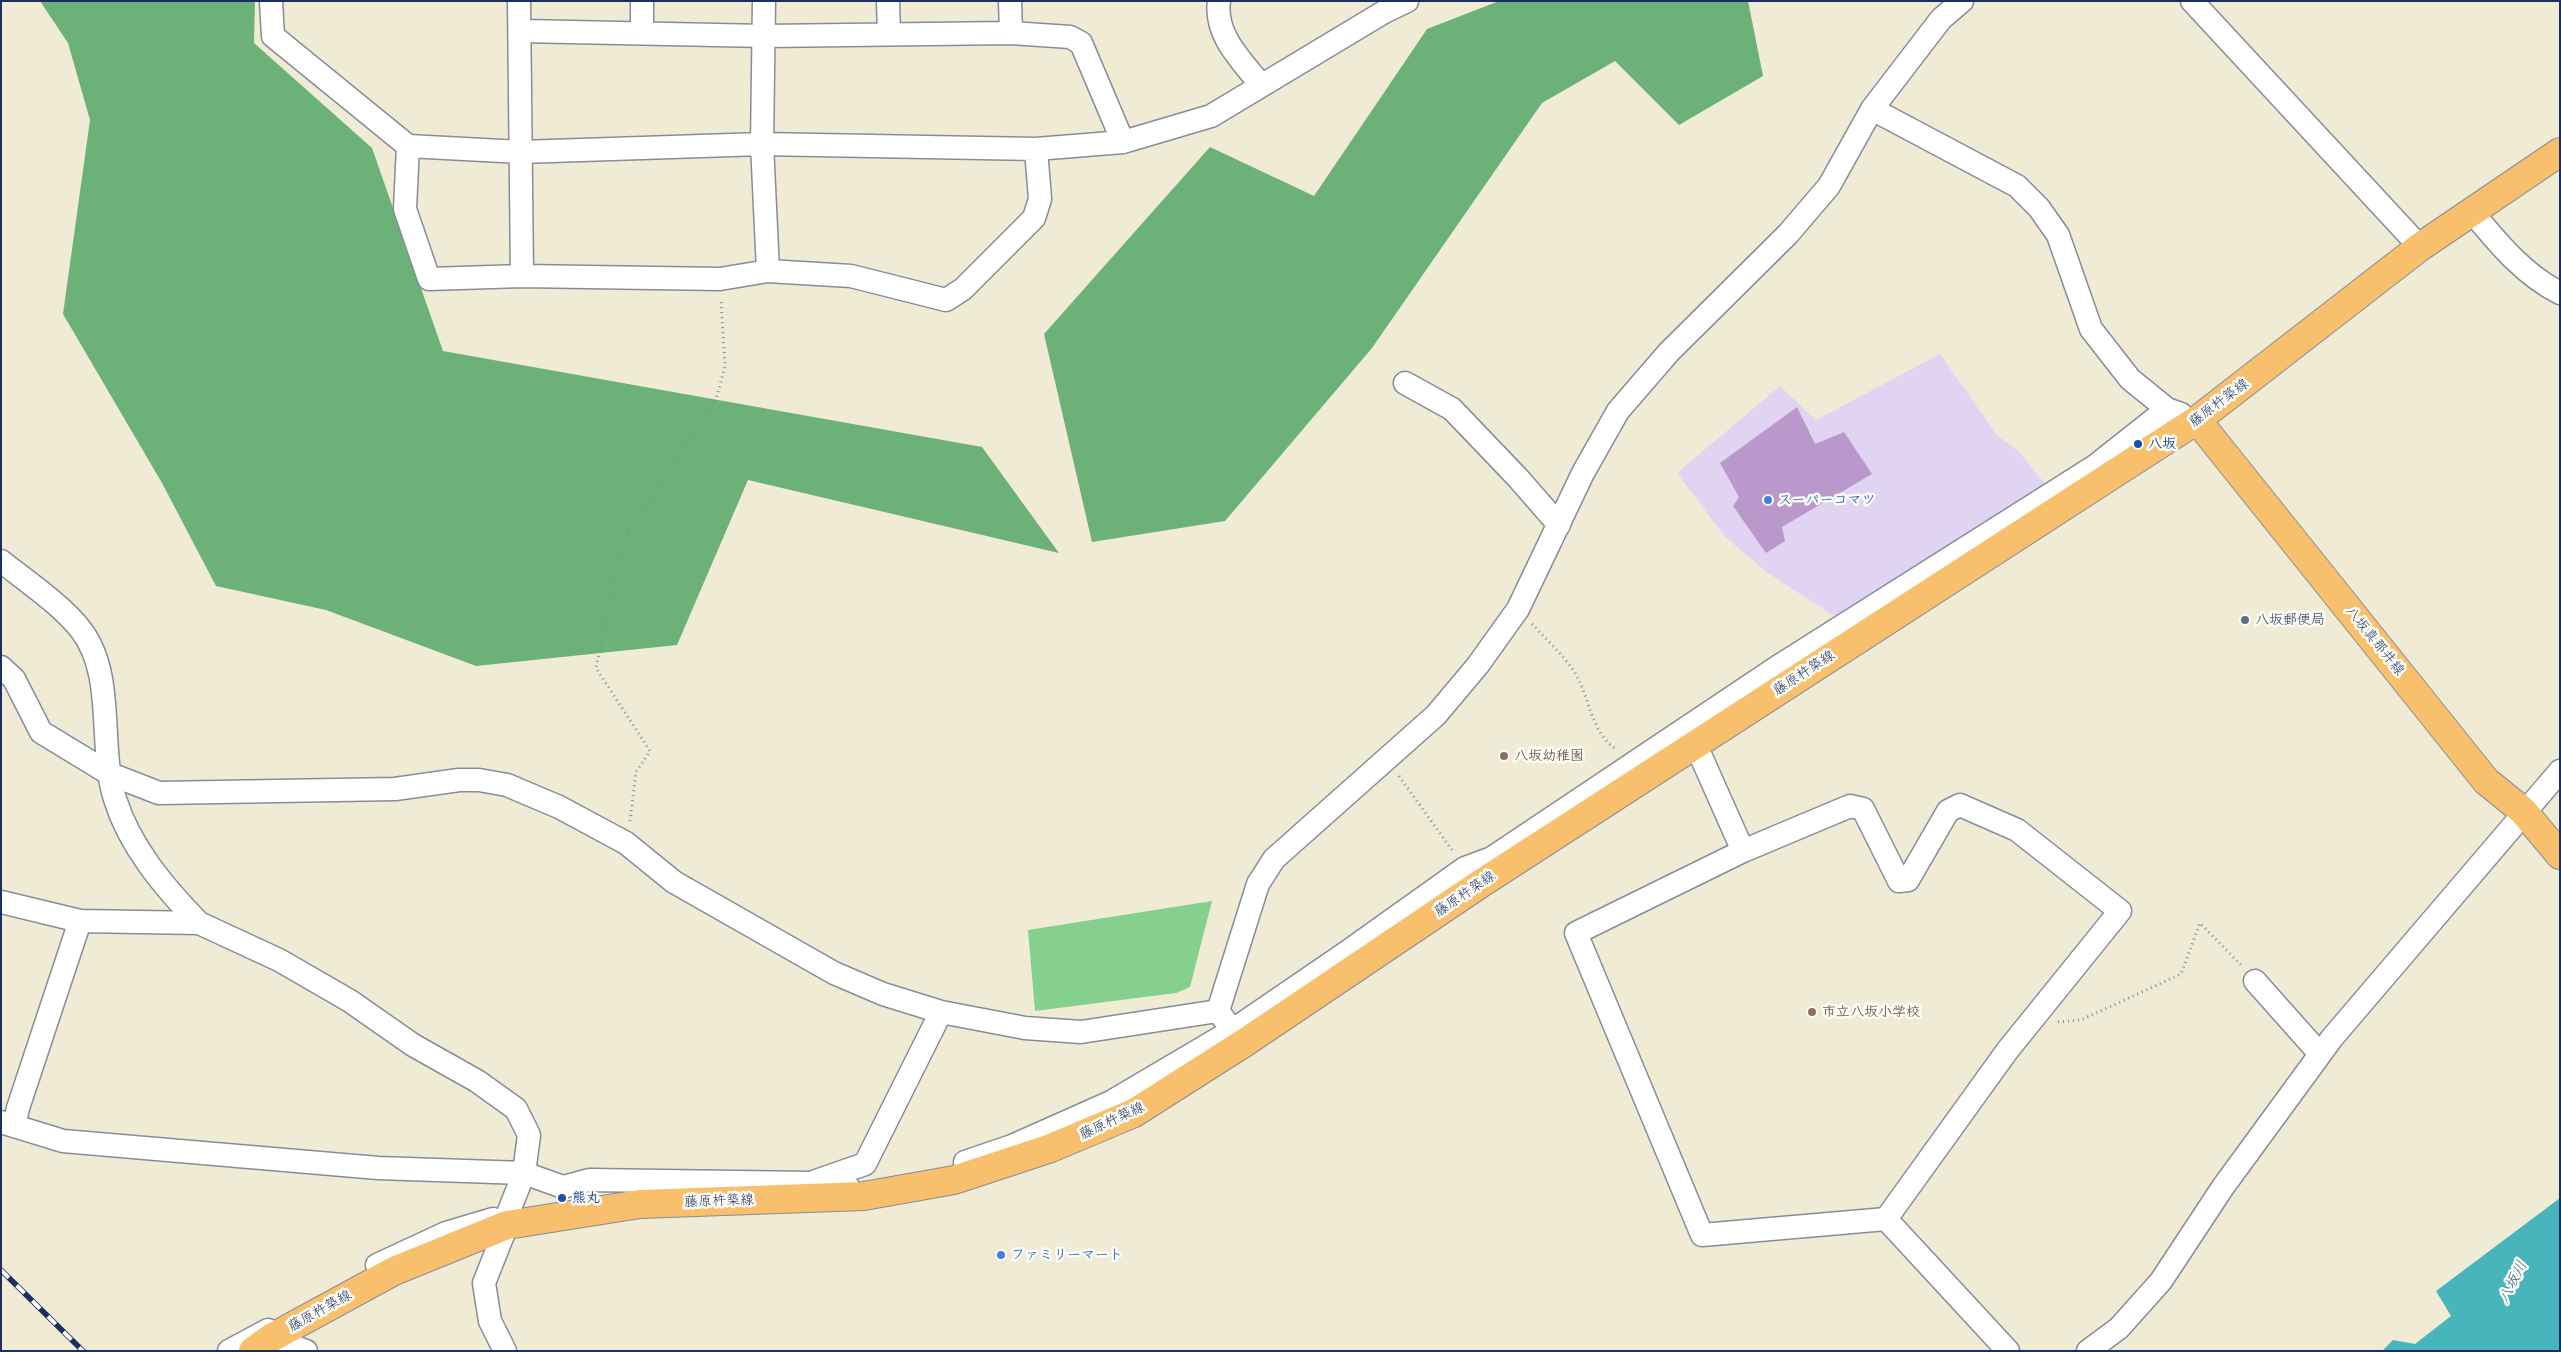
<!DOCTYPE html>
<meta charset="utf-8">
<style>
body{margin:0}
#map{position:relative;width:2561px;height:1352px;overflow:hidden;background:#f0ebd4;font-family:"Comic Neue",sans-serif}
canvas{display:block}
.frame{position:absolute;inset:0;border:2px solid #1b2f5e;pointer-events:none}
</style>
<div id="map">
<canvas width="2561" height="1352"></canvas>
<div class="frame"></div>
</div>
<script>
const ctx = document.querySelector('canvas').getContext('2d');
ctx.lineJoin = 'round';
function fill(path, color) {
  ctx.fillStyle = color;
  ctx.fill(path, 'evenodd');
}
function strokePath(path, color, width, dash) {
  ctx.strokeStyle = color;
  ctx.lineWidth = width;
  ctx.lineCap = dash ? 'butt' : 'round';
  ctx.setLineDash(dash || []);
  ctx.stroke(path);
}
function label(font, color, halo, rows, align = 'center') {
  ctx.font = font + ' "Comic Neue","Klee One",sans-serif';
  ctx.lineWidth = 5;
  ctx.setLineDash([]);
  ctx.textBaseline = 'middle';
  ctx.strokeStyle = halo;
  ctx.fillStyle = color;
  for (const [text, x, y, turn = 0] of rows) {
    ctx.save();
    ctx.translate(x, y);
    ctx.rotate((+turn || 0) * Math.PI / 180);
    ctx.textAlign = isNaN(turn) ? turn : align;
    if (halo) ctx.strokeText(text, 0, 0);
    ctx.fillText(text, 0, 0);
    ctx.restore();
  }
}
fill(new Path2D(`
 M1940 354 1997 435 2018 451 2047 486 1842 621 1768 573 1725 537 1677 473 1780 386 1816 420Z`), '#e1d4f3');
fill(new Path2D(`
 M1212 901 1190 987 1176 993 1035 1011 1028 930Z`), '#86d08d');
fill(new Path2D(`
 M40 1H255L254 43 372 148 443 351 982 447 1059 553 748 480 677 645 476 666 326 610 216 586 162 483 63 314 90 120 68 43Z
 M1499 1H1748L1763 76 1679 125 1615 61 1542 103 1372 348 1225 521 1092 542 1044 334 1210 147 1314 196 1427 29Z`), '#6cb278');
fill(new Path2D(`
 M2560 1198V1351H2382L2393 1340 2415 1344 2451 1316 2436 1291Z`), '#47b6bc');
fill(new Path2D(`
 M1797 407 1815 444 1844 432 1872 474 1782 527 1785 541 1766 553 1733 506 1739 497 1720 463Z`), '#ba98cb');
const minor = new Path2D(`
 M271 1 273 36 408 146 521 152 762 144 1036 149 1123 142 1211 116 1384 12 1407 1
 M519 1 522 276
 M642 1V33
 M764 1 762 144 768 271
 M888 1 889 34
 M1010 1 1011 33
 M1219 1C1214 35 1242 61 1261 85
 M2192 1 2420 247
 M521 31 765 36 1011 33 1070 37 1081 43 1123 142
 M1872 109 2017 186 2039 208 2058 235 2091 329 2130 379 2167 409 2181 414
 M408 146 405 209 429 279 522 276 720 279 768 271 851 276 946 300 963 289 1034 218 1040 199 1036 149
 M2473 213C2498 243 2524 275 2560 293
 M1405 383 1452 409 1518 478 1559 525
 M1 561C25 580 63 606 81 630 116 675 98 747 115 799 130 847 164 887 199 923
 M1 667 14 679 41 732 110 774 159 793 395 789 459 780H479L507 785 559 807 626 843 674 882 834 973 883 994 941 1012 1025 1028 1081 1032 1218 1011
 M1695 743 1743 851 1576 933 1702 1235 1886 1219
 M1743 851 1850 806 1863 809 1899 881 1908 880 1948 811 1960 805 2017 830 2120 911 2007 1051 1886 1219 2008 1351
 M1 902 80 921 199 923 279 960 350 1001 413 1045 477 1081 516 1109 529 1135 524 1173 507 1216V1225L484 1283 490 1321 505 1351
 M2255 981 2320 1054
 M1227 1023 1218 1011 1258 884 1274 859 1436 715 1478 665 1518 609 1583 473 1618 411 1669 352 1788 234 1829 186 1872 109 1941 19 1962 1
 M1 1122 63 1141 378 1168 524 1173 563 1187 589 1180 810 1183 849 1188
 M14 1126 18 1108 80 921
 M965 1162 1012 1146 1111 1102 1233 1030 1347 952 1465 868 1492 858 1782 664 2095 466 2167 409
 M816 1181 865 1164 941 1012
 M377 1265 446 1233 493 1219
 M271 1338 306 1351
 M229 1351 268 1330
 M2088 1351 2119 1328 2161 1281 2223 1187 2332 1038 2560 771`);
const major = new Path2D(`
 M2197 420 2486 781 2523 811 2560 855
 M253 1351 271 1338 394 1271 507 1225 640 1204 864 1196 954 1180 1051 1148 1134 1113 1247 1041 1480 884 2197 420 2420 247 2560 152`);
strokePath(minor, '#868d99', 25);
strokePath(major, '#868d99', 30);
strokePath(new Path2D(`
 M1532 624C1545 638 1560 652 1571 667 1590 692 1589 732 1616 749
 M1399 776 1452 850
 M630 821 636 772 650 751 596 668 613 583 629 531 716 399 725 367 721 300
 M2058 1022 2081 1020 2181 974 2200 923 2241 965`), '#868d99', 3, [1, 4]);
strokePath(minor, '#fff', 22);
strokePath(major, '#f8bf6c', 28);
const rail = new Path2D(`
 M1 1270 83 1351`);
strokePath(rail, '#1b2f5e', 5.5);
strokePath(rail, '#fdfcf7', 4, [11]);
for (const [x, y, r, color] of [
 [2138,444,5,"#1a4fb4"],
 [1768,500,5,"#3f7fe0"],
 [2245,620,5,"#5c6f8a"],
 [1504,756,5,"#8d6e63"],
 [1812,1012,5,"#8d6e63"],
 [562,1198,5,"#1a4fb4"],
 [1001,1255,5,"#3f7fe0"]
]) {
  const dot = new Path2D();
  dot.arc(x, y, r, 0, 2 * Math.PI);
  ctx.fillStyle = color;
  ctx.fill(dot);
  strokePath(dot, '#fdfcf7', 2);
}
label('14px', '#1b2f5e', '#fdfcf7', [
 ["藤原杵築線",2219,403,-37],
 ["八坂真那井線",2375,641,51],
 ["藤原杵築線",1804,673,-33],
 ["藤原杵築線",1465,894,-34],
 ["藤原杵築線",1112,1121,-25],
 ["藤原杵築線",719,1201,-2],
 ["藤原杵築線",320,1311,-29]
]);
label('bold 14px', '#164399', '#fdfcf7', [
 ["八坂",2148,444],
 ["熊丸",572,1198]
], 'left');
label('bold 14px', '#366cbe', '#fdfcf7', [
 ["スーパーコマツ",1778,500],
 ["ファミリーマート",1011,1255]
], 'left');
label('bold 14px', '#4e5e75', '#fdfcf7', [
 ["八坂郵便局",2255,620]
], 'left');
label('bold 14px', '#785e54', '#fdfcf7', [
 ["八坂幼稚園",1514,756],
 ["市立八坂小学校",1822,1012]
], 'left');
label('italic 15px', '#2a5e7f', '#fdfcf7', [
 ["八坂川",2513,1282,-63]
]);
</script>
